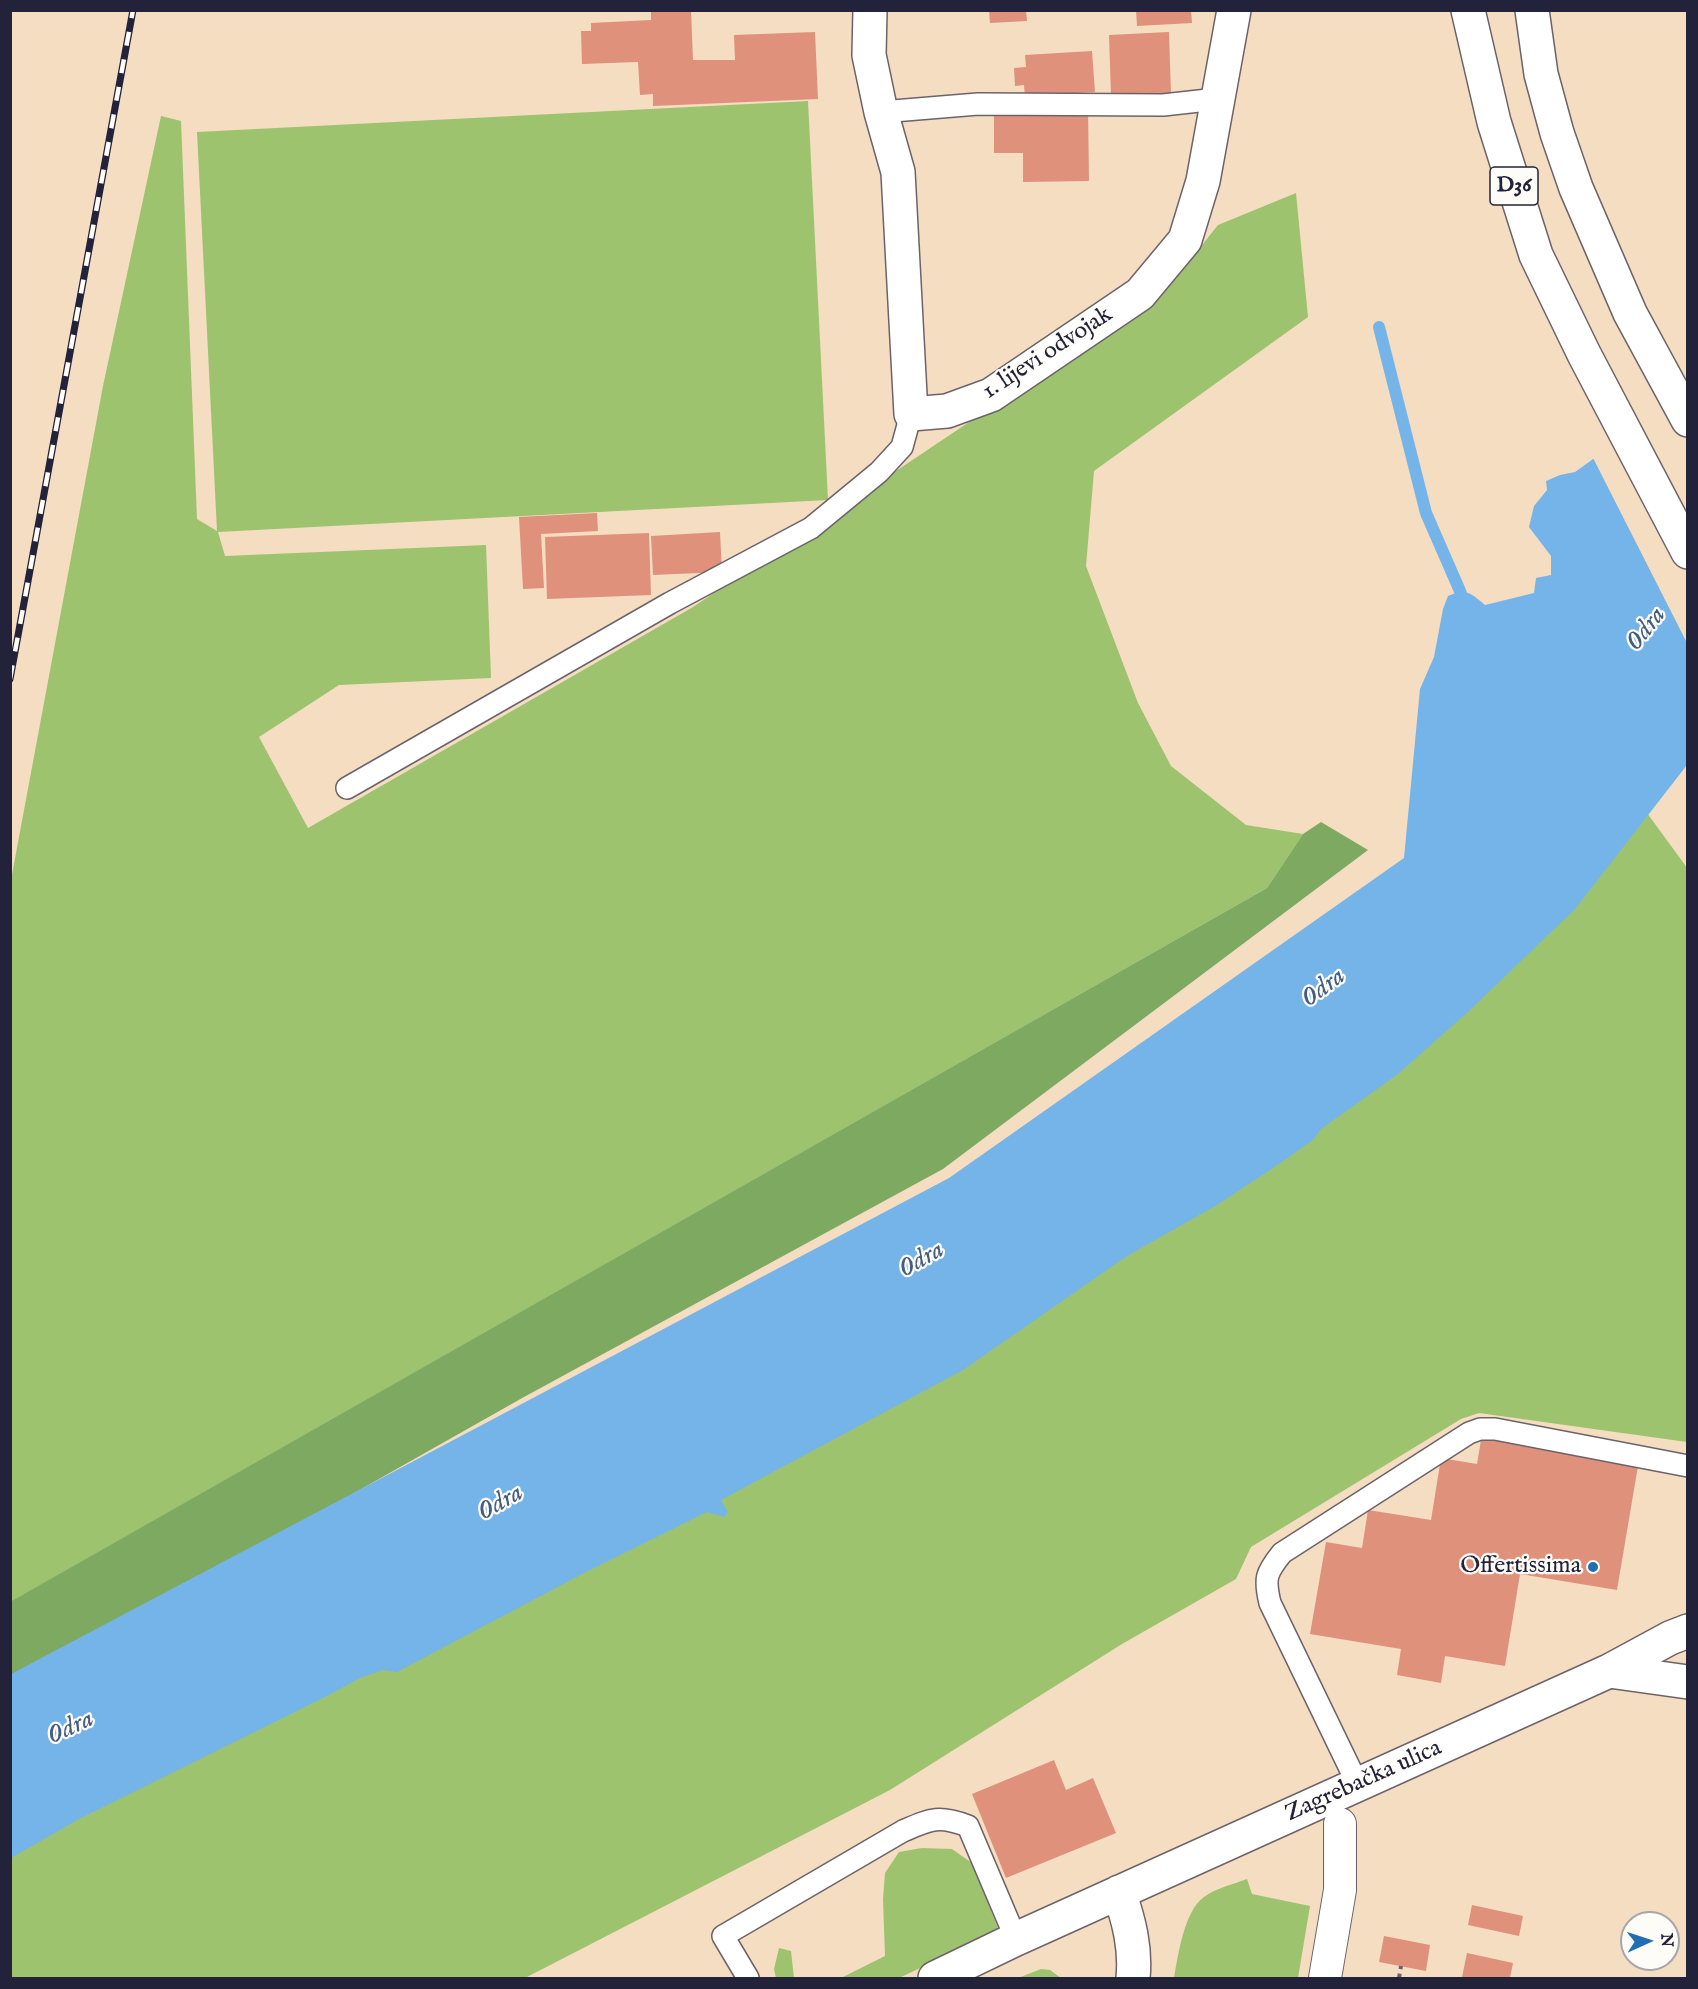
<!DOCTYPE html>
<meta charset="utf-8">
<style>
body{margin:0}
#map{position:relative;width:1698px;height:1989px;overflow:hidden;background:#f4ddc1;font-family:"IM FELL English",serif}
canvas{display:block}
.frame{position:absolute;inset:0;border:12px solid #22223b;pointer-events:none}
.north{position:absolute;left:1620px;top:1911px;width:60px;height:60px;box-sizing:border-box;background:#fdfcf7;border:2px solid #a5a5ac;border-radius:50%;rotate:87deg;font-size:16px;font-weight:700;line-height:24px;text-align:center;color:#22223b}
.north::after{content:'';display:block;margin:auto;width:21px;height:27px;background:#1f6fb2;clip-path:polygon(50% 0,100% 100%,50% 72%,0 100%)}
</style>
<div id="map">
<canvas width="1698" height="1989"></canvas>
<div class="frame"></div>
<div class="north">N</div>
</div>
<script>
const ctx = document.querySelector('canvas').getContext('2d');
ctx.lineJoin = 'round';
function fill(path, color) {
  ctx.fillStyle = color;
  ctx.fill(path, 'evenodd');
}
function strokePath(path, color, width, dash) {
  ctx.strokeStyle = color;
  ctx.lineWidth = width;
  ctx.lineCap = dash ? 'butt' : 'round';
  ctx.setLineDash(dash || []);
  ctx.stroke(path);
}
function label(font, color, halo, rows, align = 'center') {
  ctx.font = font + ' "IM FELL English",serif';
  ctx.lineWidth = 4.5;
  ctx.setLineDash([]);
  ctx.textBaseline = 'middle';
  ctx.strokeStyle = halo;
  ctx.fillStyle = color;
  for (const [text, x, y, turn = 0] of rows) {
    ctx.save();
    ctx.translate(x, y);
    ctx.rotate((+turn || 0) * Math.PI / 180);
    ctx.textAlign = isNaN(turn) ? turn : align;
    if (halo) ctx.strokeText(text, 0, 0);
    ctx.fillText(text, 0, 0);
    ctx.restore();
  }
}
fill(new Path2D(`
 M808 101 828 500 218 532 225 556 486 545 491 678 339 685 259 737 308 828 693 607 1002 400 1159 299 1218 225 1296 193 1308 317 1094 471 1086 566 1138 703 1171 766 1246 825 1303 834 1267 888 11 1602V880L103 386 161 116 181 121 197 519 217 531 197 132Z
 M1628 787 1685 865 1688 871 1687 1442 1479 1413 1461 1419 1251 1547 1236 1579 1122 1644 890 1790 525 1978H11V1838Z
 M922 1848 952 1849 972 1863 999 1931 899 1978H841L885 1956 883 1899 885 1873 899 1852Z
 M1247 1879 1252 1894 1310 1906 1298 1978H1174C1178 1956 1184 1911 1204 1897 1216 1888 1234 1884 1247 1879Z
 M779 1948 791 1951 794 1978H776L774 1969Z
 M1041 1969 1050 1970 1061 1978H1018Z`), '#9ec36e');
fill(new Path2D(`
 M1321 822 1368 850 943 1169 524 1397 11 1687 10 1602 1267 888 1303 834Z`), '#7ea961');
fill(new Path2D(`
 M1687 372V765L1575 909 1470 1010 1398 1074 1321 1129 1313 1140 1270 1170 1217 1205 1127 1256 963 1370 721 1500 728 1512 724 1517 707 1512 584 1573 397 1672 383 1670 360 1678 327 1696 79 1819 11 1858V1674L949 1178 1404 858 1420 689 1434 657 1443 609 1448 596C1467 588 1470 593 1485 605L1534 593 1536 578 1551 575V556L1529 527 1534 506 1547 490 1546 481 1560 475 1575 472 1589 462 1606 449Z`), '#75b4e9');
fill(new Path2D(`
 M1688 369 1687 643 1592 456Z`), '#f4ddc1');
strokePath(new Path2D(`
 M1379 327 1426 513 1460 591 1465 606`), '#75b4e9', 12);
fill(new Path2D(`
 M651 10H691L693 60H735L734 35 815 32 818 99 653 106V94L640 95 638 62 582 64 581 31H591V23L651 20Z
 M989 10H1026L1027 21 990 23Z
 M1136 10H1191L1192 23 1137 26Z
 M1169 32 1171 94 1111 96 1109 35Z
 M1092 51 1095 92 1025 96 1024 85 1015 86 1014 68 1026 67 1025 55Z
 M1088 109 1089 181 1023 182V153H994V111Z
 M597 513 598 531 541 534 544 588 523 589 519 517Z
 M720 532 722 572 653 575 651 536Z
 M649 533 651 595 547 599 545 537Z
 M1482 1434 1639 1460 1617 1590 1520 1574 1505 1666 1445 1656 1441 1683 1397 1675 1401 1649 1310 1634 1326 1542 1362 1548 1368 1510 1431 1520 1441 1458 1477 1464Z
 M1054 1760 1066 1790 1093 1778 1116 1833 1006 1878 972 1794Z
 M1472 1905 1523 1916 1519 1936 1468 1925Z
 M1384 1936 1430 1945 1426 1971 1379 1962Z
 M1467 1953 1513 1963 1510 1978 1462 1977Z`), '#df917b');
const service = new Path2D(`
 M881 112 978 104 1163 105 1217 99
 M347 788 670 603 811 528 879 472 902 447 911 414
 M1358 1785 1270 1603C1264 1578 1266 1573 1282 1553L1469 1433 1480 1429H1495L1688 1466
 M748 1978 723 1936 903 1831C931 1819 938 1815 968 1826L1016 1939`);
const pedestrian = new Path2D(`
 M1325 1978 1340 1890V1824`);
const minor = new Path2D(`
 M870 10 869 55 881 112 898 172 911 414 947 411 991 395 1140 294 1185 240 1203 181 1234 10
 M1609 1671 1688 1682
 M1119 1892C1129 1921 1136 1948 1133 1978
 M935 1978 1016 1939 1609 1671 1670 1638 1688 1631`);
const primary = new Path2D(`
 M1468 10 1494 122 1536 255 1584 354 1688 552
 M1532 10 1541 74 1557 133 1576 188 1630 313 1688 420`);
strokePath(service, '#6c636a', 24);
strokePath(pedestrian, '#6c636a', 34);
strokePath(minor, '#6c636a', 36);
strokePath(primary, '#6c636a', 36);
strokePath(new Path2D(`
 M1399 1978 1401 1966`), '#6c636a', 4, [4.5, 4.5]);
strokePath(service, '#fff', 21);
strokePath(pedestrian, '#fff', 32);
strokePath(minor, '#fff', 33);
strokePath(primary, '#fff', 33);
const rail = new Path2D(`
 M10 679 133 10`);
strokePath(rail, '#22223b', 7);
strokePath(rail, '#fdfcf7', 4.5, [14]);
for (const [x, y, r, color] of [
 [1593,1567,6,"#1f6fb2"]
]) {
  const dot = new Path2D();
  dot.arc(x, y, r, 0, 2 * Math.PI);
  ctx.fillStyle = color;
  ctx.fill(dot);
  strokePath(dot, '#fdfcf7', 2);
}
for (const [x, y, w] of [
 [1514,186,48]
]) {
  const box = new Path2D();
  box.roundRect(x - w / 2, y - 19, w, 38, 4.5);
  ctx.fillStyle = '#fdfcf7';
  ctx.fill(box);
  strokePath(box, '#22223b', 1.5);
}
label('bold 22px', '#22223b', null, [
 ["D36",1514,186]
]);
label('24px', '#22223b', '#fdfcf7', [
 ["1. lijevi odvojak",1048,354,-33],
 ["Zagrebačka ulica",1364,1782,-24]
]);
label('24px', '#22223b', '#fdfcf7', [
 ["Offertissima",1581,1567]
], 'right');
label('italic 26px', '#435c81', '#fdfcf7', [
 ["Odra",1647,630,-52],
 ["Odra",1324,989,-37],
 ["Odra",922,1261,-30],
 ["Odra",501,1504,-30],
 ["Odra",71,1729,-25]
]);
</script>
